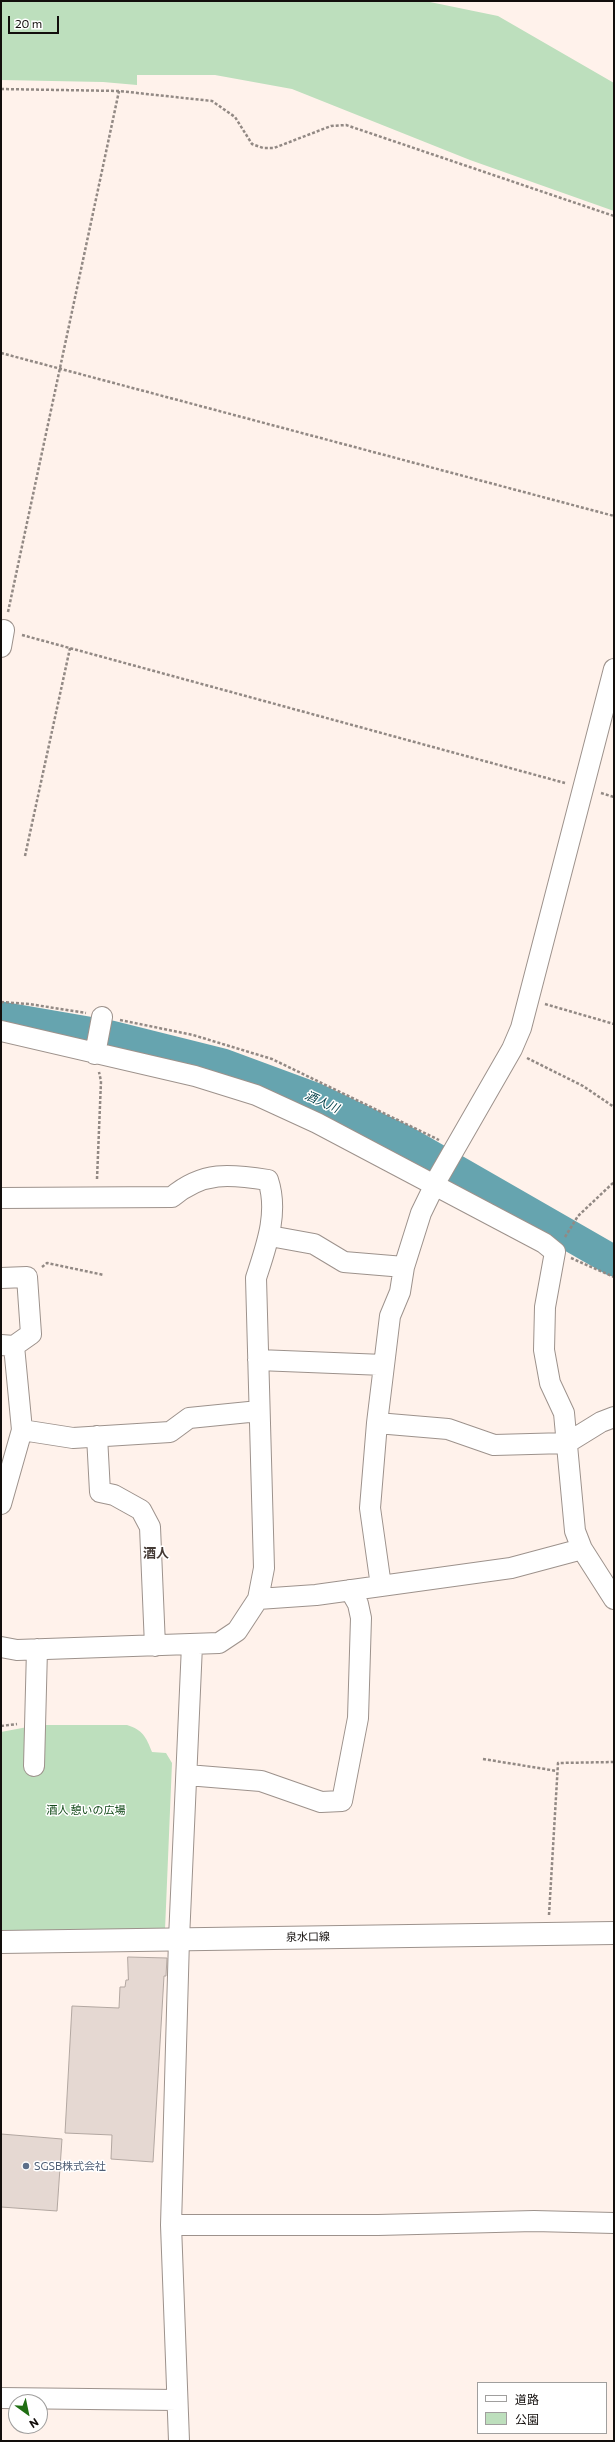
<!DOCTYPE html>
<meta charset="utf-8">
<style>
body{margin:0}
#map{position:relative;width:615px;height:2442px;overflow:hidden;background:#fff2eb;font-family:Commissioner,"Noto Sans JP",sans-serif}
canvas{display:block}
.frame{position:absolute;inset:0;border:2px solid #120e0c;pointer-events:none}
.legend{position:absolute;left:477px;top:2382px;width:130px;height:52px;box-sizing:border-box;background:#fff;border:1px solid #a09f9e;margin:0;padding:5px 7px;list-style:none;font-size:12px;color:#120e0c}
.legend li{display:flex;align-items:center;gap:8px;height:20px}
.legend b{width:20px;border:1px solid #a09f9e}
.north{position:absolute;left:8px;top:2394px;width:40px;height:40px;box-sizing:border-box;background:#fff;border:1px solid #a09f9e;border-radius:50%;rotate:147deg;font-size:11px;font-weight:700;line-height:16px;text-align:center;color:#120e0c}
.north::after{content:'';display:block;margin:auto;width:14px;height:18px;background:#1f6e12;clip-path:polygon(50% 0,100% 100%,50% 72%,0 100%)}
.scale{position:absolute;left:8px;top:16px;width:51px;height:18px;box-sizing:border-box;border:2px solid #120e0c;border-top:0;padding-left:5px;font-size:12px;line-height:14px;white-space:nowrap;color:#120e0c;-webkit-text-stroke:3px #fff;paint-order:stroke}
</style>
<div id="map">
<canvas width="615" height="2442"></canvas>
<div class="frame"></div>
<ul class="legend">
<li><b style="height:5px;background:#fff"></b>道路</li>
<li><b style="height:11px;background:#bddfbd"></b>公園</li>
</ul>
<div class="north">N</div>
<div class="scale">20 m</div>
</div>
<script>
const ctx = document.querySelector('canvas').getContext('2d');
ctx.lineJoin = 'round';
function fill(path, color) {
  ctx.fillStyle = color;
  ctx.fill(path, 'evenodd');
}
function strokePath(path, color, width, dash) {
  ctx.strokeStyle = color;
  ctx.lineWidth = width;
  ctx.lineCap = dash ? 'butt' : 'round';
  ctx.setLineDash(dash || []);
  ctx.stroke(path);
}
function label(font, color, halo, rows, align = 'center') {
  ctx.font = font + ' Commissioner,"Noto Sans JP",sans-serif';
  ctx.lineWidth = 3;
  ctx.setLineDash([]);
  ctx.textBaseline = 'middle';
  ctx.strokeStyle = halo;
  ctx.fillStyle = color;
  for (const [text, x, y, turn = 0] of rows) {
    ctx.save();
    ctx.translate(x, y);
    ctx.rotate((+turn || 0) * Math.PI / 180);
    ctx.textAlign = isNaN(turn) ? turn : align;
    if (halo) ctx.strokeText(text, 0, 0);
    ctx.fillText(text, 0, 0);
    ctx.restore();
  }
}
fill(new Path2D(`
 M1 1H425L498 16 614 83V211L470 160 292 89 215 75H137V85L103 82 1 80Z
 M38 1725H127C143 1730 146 1737 152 1752L166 1753 172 1763 165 1930H1V1732Z`), '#bddfbd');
strokePath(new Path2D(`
 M1 1017 111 1036 223 1064 315 1098 405 1141 614 1261`), '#66a4af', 31);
const building = new Path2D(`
 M128 1957 167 1958 166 1976H164L153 2162 111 2159 112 2135 65 2133 72 2006 119 2008 120 1987H125L126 1980H128Z
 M1 2134 62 2139 57 2211 1 2207Z`);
fill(building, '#e5d8d2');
strokePath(building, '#b3a7a1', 1);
const minor = new Path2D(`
 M1 647 4 630
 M1 1031 195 1076 256 1095 317 1123 544 1243 555 1252 545 1307 544 1350 550 1383 564 1413 575 1531 582 1549 614 1599
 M95 1054 102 1017
 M1 1198 172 1197C203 1171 230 1174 268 1180 279 1213 266 1247 256 1278L264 1568 258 1599 237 1631 219 1643 17 1650 1 1647
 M270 1236 314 1244 344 1262 404 1267
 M1 1278 27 1277 31 1334 14 1346
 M1 1345 14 1346 22 1430 73 1438 170 1432 189 1418 259 1411
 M258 1360 384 1365
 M377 1423 448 1429 494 1445 567 1443 601 1422 614 1417
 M97 1436 100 1492 114 1495 141 1510 150 1527 155 1646
 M1 1504 22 1430
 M381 1586 370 1508 377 1423 390 1316 400 1292 404 1267 421 1213 439 1176 512 1049 521 1028 614 669
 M258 1599 316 1595 511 1568 582 1549
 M34 1766 37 1649
 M187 1775 261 1781 321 1802 342 1801 358 1718 361 1618 358 1604 350 1590
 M171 2225H378L534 2221 614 2223
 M1 2398 177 2400
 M179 2441 171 2225 179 1939 192 1645`);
const major = new Path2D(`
 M1 1942 614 1933`);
strokePath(minor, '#9d928c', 22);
strokePath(major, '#9d928c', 24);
strokePath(new Path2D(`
 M1 89 119 91 212 101 235 117 252 144 263 148H274L331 126 346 125 614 216
 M1 353 614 516
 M8 612 119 91
 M22 635 565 783
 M601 793 614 797
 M25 856 70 648
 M1 1002 29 1004 86 1013
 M545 1004 614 1024
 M120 1020 193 1035 272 1059 439 1140
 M527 1058 583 1086 614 1107
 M97 1179 101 1081 99 1072
 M565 1237 578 1216 614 1182
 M571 1258 614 1277
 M42 1267 47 1263 104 1275
 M1 1726 17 1724
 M483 1759 557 1771
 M549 1915 558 1763 614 1762`), '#928984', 2.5, [3, 2]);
strokePath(minor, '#fff', 20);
strokePath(major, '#fff', 22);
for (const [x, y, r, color] of [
 [26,2166,4,"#5c6f8a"]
]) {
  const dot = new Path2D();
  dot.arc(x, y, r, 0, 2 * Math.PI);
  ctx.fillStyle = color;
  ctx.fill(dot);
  strokePath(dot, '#fff', 1.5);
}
label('11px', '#134a1a', '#fff', [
 ["酒人 憩いの広場",86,1810]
]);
label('11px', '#120e0c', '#fff', [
 ["泉水口線",308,1937,-1]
]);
label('11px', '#4e5e75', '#fff', [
 ["SGSB株式会社",34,2166]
], 'left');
label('italic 12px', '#08434c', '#fff', [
 ["酒人川",322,1102,24]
]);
label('bold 13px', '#443a35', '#fff', [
 ["酒人",156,1554]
]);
</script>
